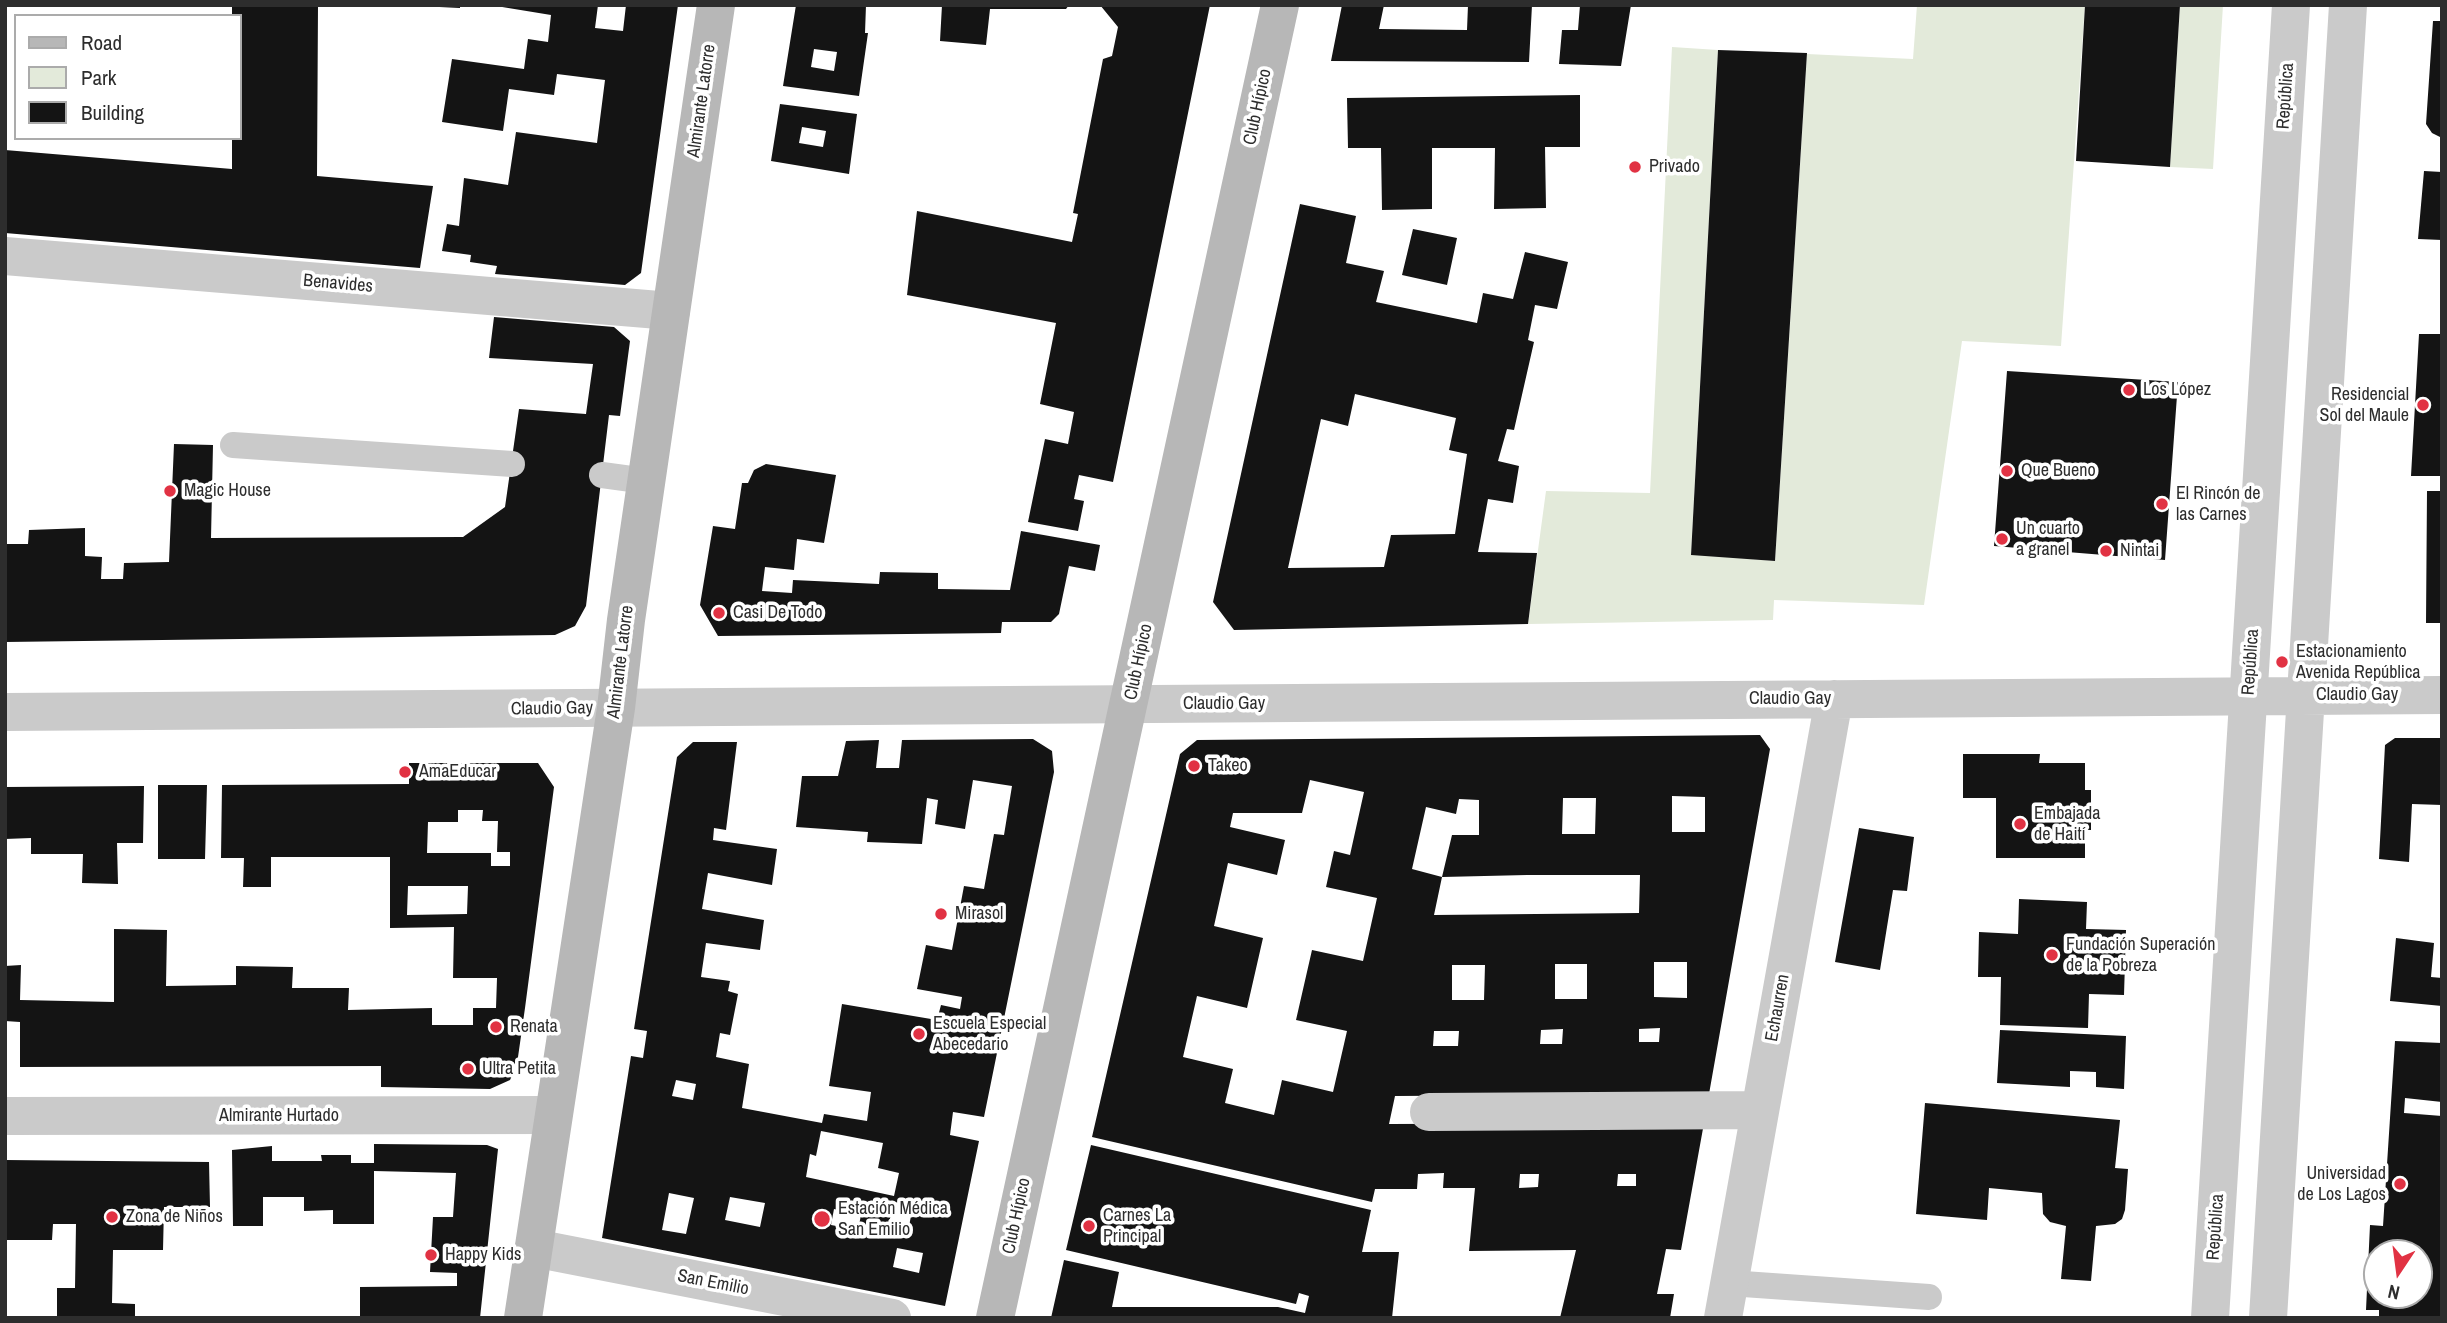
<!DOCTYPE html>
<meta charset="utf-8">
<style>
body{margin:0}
#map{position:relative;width:2447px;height:1323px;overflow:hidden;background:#fff;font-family:"Archivo Narrow",sans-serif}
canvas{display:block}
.frame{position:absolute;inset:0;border:7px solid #2d2d2d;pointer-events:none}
.legend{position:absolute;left:14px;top:14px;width:228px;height:126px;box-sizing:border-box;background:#fff;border:2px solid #ababab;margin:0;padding:9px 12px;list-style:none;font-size:21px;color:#2d2d2d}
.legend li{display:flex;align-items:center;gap:14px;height:35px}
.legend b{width:35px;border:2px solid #ababab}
.north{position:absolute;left:2363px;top:1239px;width:70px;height:70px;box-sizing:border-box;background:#fff;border:2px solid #ababab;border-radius:50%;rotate:193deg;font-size:19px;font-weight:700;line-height:28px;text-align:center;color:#2d2d2d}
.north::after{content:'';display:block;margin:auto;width:24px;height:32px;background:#e13243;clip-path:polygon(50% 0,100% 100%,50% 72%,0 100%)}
</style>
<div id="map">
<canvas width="2447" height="1323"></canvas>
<div class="frame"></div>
<ul class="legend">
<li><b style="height:9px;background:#b7b7b7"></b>Road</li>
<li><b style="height:19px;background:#e3eada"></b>Park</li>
<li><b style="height:19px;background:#141414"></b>Building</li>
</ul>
<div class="north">N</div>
</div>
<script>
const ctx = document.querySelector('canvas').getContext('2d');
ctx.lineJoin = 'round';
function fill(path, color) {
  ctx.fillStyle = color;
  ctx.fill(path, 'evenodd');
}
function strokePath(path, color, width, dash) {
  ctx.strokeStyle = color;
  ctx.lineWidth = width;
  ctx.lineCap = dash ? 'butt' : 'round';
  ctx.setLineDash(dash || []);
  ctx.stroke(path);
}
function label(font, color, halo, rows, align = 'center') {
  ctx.font = font + ' "Archivo Narrow",sans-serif';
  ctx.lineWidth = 7;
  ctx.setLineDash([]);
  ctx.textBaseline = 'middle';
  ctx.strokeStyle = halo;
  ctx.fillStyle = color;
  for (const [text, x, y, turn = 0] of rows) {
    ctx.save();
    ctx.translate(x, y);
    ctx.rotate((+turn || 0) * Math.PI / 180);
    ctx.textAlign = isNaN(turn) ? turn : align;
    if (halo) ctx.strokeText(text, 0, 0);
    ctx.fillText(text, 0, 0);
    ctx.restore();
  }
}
fill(new Path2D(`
 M1917 5H2085L2061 346 1962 341 1924 605 1774 600 1773 620 1528 624 1546 491 1650 493 1672 47 1718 50 1691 554 1775 561 1807 54 1913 59Z
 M2180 5H2223L2213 169 2170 167Z`), '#e3eada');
fill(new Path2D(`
 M232 5H318L317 176 433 186 420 268 5 233V150L232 169V138H240V16H232Z
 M398 5H460V8Z
 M490 5H598L595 28 623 31 626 5H678L641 273 625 285 495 274 497 266 470 262 471 255 442 251 447 224 459 226 464 178 508 185 516 132 597 143 605 80 557 74 554 95 509 89 503 131 442 122 452 59 524 69 528 39 548 42 551 15Z
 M796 5H866L865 33H868L859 96 783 86ZM814 49 837 52 834 71 811 67Z
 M942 5H1069L1066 9H990L986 45 940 41Z
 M1100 5H1210L1113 482 1079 475 1074 499 1084 501 1078 531 1028 522 1045 439 1068 444 1074 412 1040 404 1056 323 907 295 917 211 1072 242 1078 214 1073 213 1103 59 1112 56 1118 27Z
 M1342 5H1384L1379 29 1467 30 1468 5H1532L1529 62 1331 61Z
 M1580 5H1631L1621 66 1559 64 1562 30H1578Z
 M2085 5H2180L2170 167 2076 161Z
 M2433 21H2442V138L2432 133 2426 124Z
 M1718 50 1807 53 1775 561 1691 555Z
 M1580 95V147H1545L1546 208 1494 209 1495 148H1432V209L1382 210 1381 148H1348L1347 98Z
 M780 104 857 114 849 174 771 161ZM802 127 826 131 823 147 799 143Z
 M2424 171 2442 172V240L2418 239Z
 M1300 204 1356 216 1346 263 1384 271 1376 302 1477 323 1483 293 1513 299 1525 252 1568 262 1557 309 1535 305 1528 340 1534 342 1514 430 1507 429 1498 461 1519 466 1513 503 1488 499 1478 552 1537 553 1528 624 1234 630 1213 602ZM1355 394 1456 418 1449 450 1467 454 1455 534 1391 535 1384 567 1288 568 1321 419 1348 426Z
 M1413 229 1457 238 1447 285 1402 275Z
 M494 317 614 327 630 341 620 416 609 415 586 606 575 626 555 635 5 642V544H28L29 530 85 528V556L102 557 101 579H123L124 563 169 562 174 444 213 445 211 538 463 537 505 507 519 409 586 414 593 364 489 358Z
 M2419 334H2442V476H2411Z
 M2007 371 2178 382 2165 560 1994 546Z
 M766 464 836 475 824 543 797 539 794 570 765 567 762 591 792 593 793 580 879 584 880 572 938 573V589L1010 590 1021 531 1100 545 1095 571 1069 566 1059 614 1051 622H1002L1001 633 718 636 700 605 713 526 735 529 742 483H748L754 470Z
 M2427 491H2442V623H2426Z
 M1760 735 1770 749 1709 1094 1395 1096 1389 1124 1704 1123 1681 1250 1666 1249 1657 1294H1674L1670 1318H1560L1576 1250 1469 1251 1475 1188H1443L1444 1173 1418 1174 1417 1189H1375L1372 1202 1092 1137 1180 754 1197 740ZM1310 780 1364 792 1350 855 1334 851 1326 887 1377 898 1363 961 1312 950 1296 1020 1347 1031 1333 1092 1282 1080 1274 1115 1225 1103 1233 1069 1183 1057 1197 996 1247 1008 1263 938 1214 926 1228 863 1277 875 1285 840 1230 827 1233 813H1302ZM1672 796 1705 797V832H1672ZM1563 798H1596L1595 834H1562ZM1459 799 1479 800V835H1452L1442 877 1412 869 1426 807 1456 814ZM1527 875H1640L1639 913 1434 915 1442 877ZM1654 962H1687V998L1654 997ZM1555 964H1587V999H1555ZM1452 965H1485L1484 1000H1452ZM1660 1028 1659 1042H1639V1029ZM1563 1029 1562 1044H1540L1541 1030ZM1434 1031H1459L1458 1046H1433ZM1520 1174H1539L1538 1187 1519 1188ZM1618 1174H1636V1186H1617Z
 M2395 738H2442V805L2412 804 2409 862 2379 859 2385 745Z
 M1033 739 1052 751 1054 772 984 1117 953 1112 950 1135 979 1141 945 1306 602 1238 631 1056 643 1058 647 1031 634 1029 677 757 693 742H737L726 830 714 828 713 840 777 849 772 885 708 873 702 909 764 920 760 950 706 943 701 977 730 981 728 991 738 994 730 1035 720 1033 716 1057 749 1064 742 1108 822 1123 824 1114 867 1121 871 1092 829 1086 842 1004 937 1020 941 1005 960 1009 962 997 917 989 926 945 952 950 964 886 984 889 994 834 1004 835 1012 786 973 780 965 829 935 824 938 800 927 798 922 844 867 842 868 832 796 827 802 776H838L846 741 879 740 876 768H899L902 740ZM676 1080 696 1084 693 1100 672 1096ZM821 1131 883 1143 878 1168 899 1173 894 1196 806 1177 810 1154 816 1156ZM669 1193 694 1198 686 1234 662 1230ZM730 1197 765 1203 760 1227 725 1220ZM894 1202 913 1206 907 1236 887 1231ZM834 1209 861 1215 858 1230 831 1225ZM897 1248 923 1253 919 1273 893 1267Z
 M1963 754H2040L2039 763H2085V790H2091V830H2085V858H1996V798H1963Z
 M409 763H538L554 787 525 1008 517 1064 510 1080 490 1089 381 1087V1066L20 1067V1022L5 1021V966L21 965 20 1000 114 1002V929L167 930 166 986 236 985V966L293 967 292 988H349L348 1010 432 1008V1025H473V1008H496L497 978H453L454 927 390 928V857H271V887H243L244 858H221L222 785 409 784ZM458 810H483L482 821H498L497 852H510V866H491V853H427L428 822H458ZM408 886H468L467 914 407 915Z
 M158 785H207L205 859H158Z
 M144 786 143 843H117L118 884 82 883 83 854H31V838L5 839V787Z
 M1859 828 1914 837 1907 891 1893 890 1880 970 1835 962Z
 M2019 899 2087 902 2086 929 2126 930 2124 995 2089 994 2088 1028 2000 1025 2001 977H1978L1979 932 2018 934Z
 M2396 938 2434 943 2431 977 2442 978V1006L2390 1001Z
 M2000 1030 2126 1036 2124 1089 2096 1087V1072L2070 1071V1087L1997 1083Z
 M2395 1041 2442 1043V1102L2405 1098 2404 1113 2442 1116V1318H2379V1310H2366L2370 1225 2383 1226ZM2377 1253H2419V1295H2377Z
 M1925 1103 2120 1120 2115 1168 2128 1169 2125 1210 2122 1219 2115 1224 2096 1226 2091 1281 2061 1279 2066 1226 2050 1222 2043 1214 2042 1193 1989 1188 1987 1220 1916 1214Z
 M374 1144 487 1145 498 1149 480 1318H360V1287L457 1286V1273L430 1272 433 1217H453L456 1173 374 1171V1224H333V1210L304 1211V1197H263V1226H233L232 1150 272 1146V1161H322L321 1155H351V1163H374Z
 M1091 1145 1371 1210 1362 1252H1399L1392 1318H1051L1064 1260 1119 1272 1112 1307H1278L1305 1313 1309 1296 1299 1293 1296 1304 1066 1250Z
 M5 1160 209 1162 210 1207H164L163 1250H113L112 1303 135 1304V1318H57V1288H75L76 1224H53L52 1240H5Z`), '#141414');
strokePath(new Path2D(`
 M233 445 512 464
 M602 475 646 481
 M1729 1283 1929 1297`), '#cacaca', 26);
strokePath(new Path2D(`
 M5 256 671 311
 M5 712 2442 695
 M1429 1112 1760 1110
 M5 1116 553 1115
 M534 1248 892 1318
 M1723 1318 1834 699
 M2210 1318 2291 5
 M2268 1318 2348 5`), '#cacaca', 38);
strokePath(new Path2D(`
 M523 1318 616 708 626 620 716 5
 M995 1318 1280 5`), '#b7b7b7', 38);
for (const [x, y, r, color] of [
 [1635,167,7,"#e13243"],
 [2129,390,7,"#e13243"],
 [2423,405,7,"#e13243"],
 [2007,471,7,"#e13243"],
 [170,491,7,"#e13243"],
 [2162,504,7,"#e13243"],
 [2002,539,7,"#e13243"],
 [2106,551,7,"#e13243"],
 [719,613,7,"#e13243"],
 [2282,662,7,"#e13243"],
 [1194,766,7,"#e13243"],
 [405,772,7,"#e13243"],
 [2020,824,7,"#e13243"],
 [941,914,7,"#e13243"],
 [2052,955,7,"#e13243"],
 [496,1027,7,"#e13243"],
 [919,1034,7,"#e13243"],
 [468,1069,7,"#e13243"],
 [2400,1184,7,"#e13243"],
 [112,1217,7,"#e13243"],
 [822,1219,9,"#e13243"],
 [1089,1226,7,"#e13243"],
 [431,1255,7,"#e13243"]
]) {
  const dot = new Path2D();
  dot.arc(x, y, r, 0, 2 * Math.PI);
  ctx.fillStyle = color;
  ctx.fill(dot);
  strokePath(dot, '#fff', 2.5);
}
label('18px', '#2d2d2d', '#fff', [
 ["República",2286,96,-86],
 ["Almirante Latorre",702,101,-82],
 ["Club Hípico",1258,107,-78],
 ["Benavides",338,284,5],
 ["Almirante Latorre",621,662,-83],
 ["Club Hípico",1139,662,-78],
 ["República",2251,662,-86],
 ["Claudio Gay",2357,695],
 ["Claudio Gay",1790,699],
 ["Claudio Gay",1224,704],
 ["Claudio Gay",552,709,-1],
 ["Echaurren",1778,1008,-80],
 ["Almirante Hurtado",279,1116],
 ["Club Hípico",1017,1216,-78],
 ["República",2216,1227,-86],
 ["San Emilio",713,1283,11]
]);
label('18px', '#2d2d2d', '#fff', [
 ["Privado",1649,167],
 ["Los López",2143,390],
 ["Residencial",2409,395,"right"],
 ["Sol del Maule",2409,416,"right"],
 ["Que Bueno",2021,471],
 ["Magic House",184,491],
 ["El Rincón de",2176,494],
 ["las Carnes",2176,515],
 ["Un cuarto",2016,529],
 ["a granel",2016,550],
 ["Nintai",2120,551],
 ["Casi De Todo",733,613],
 ["Estacionamiento",2296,652],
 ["Avenida República",2296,673],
 ["Takeo",1208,766],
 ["AmaEducar",419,772],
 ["Embajada",2034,814],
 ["de Haití",2034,835],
 ["Mirasol",955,914],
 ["Fundación Superación",2066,945],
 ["de la Pobreza",2066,966],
 ["Escuela Especial",933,1024],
 ["Abecedario",933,1045],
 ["Renata",510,1027],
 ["Ultra Petita",482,1069],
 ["Universidad",2386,1174,"right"],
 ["de Los Lagos",2386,1195,"right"],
 ["Estación Médica",838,1209],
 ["San Emilio",838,1230],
 ["Carnes La",1103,1216],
 ["Principal",1103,1237],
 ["Zona de Niños",126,1217],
 ["Happy Kids",445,1255]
], 'left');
</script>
